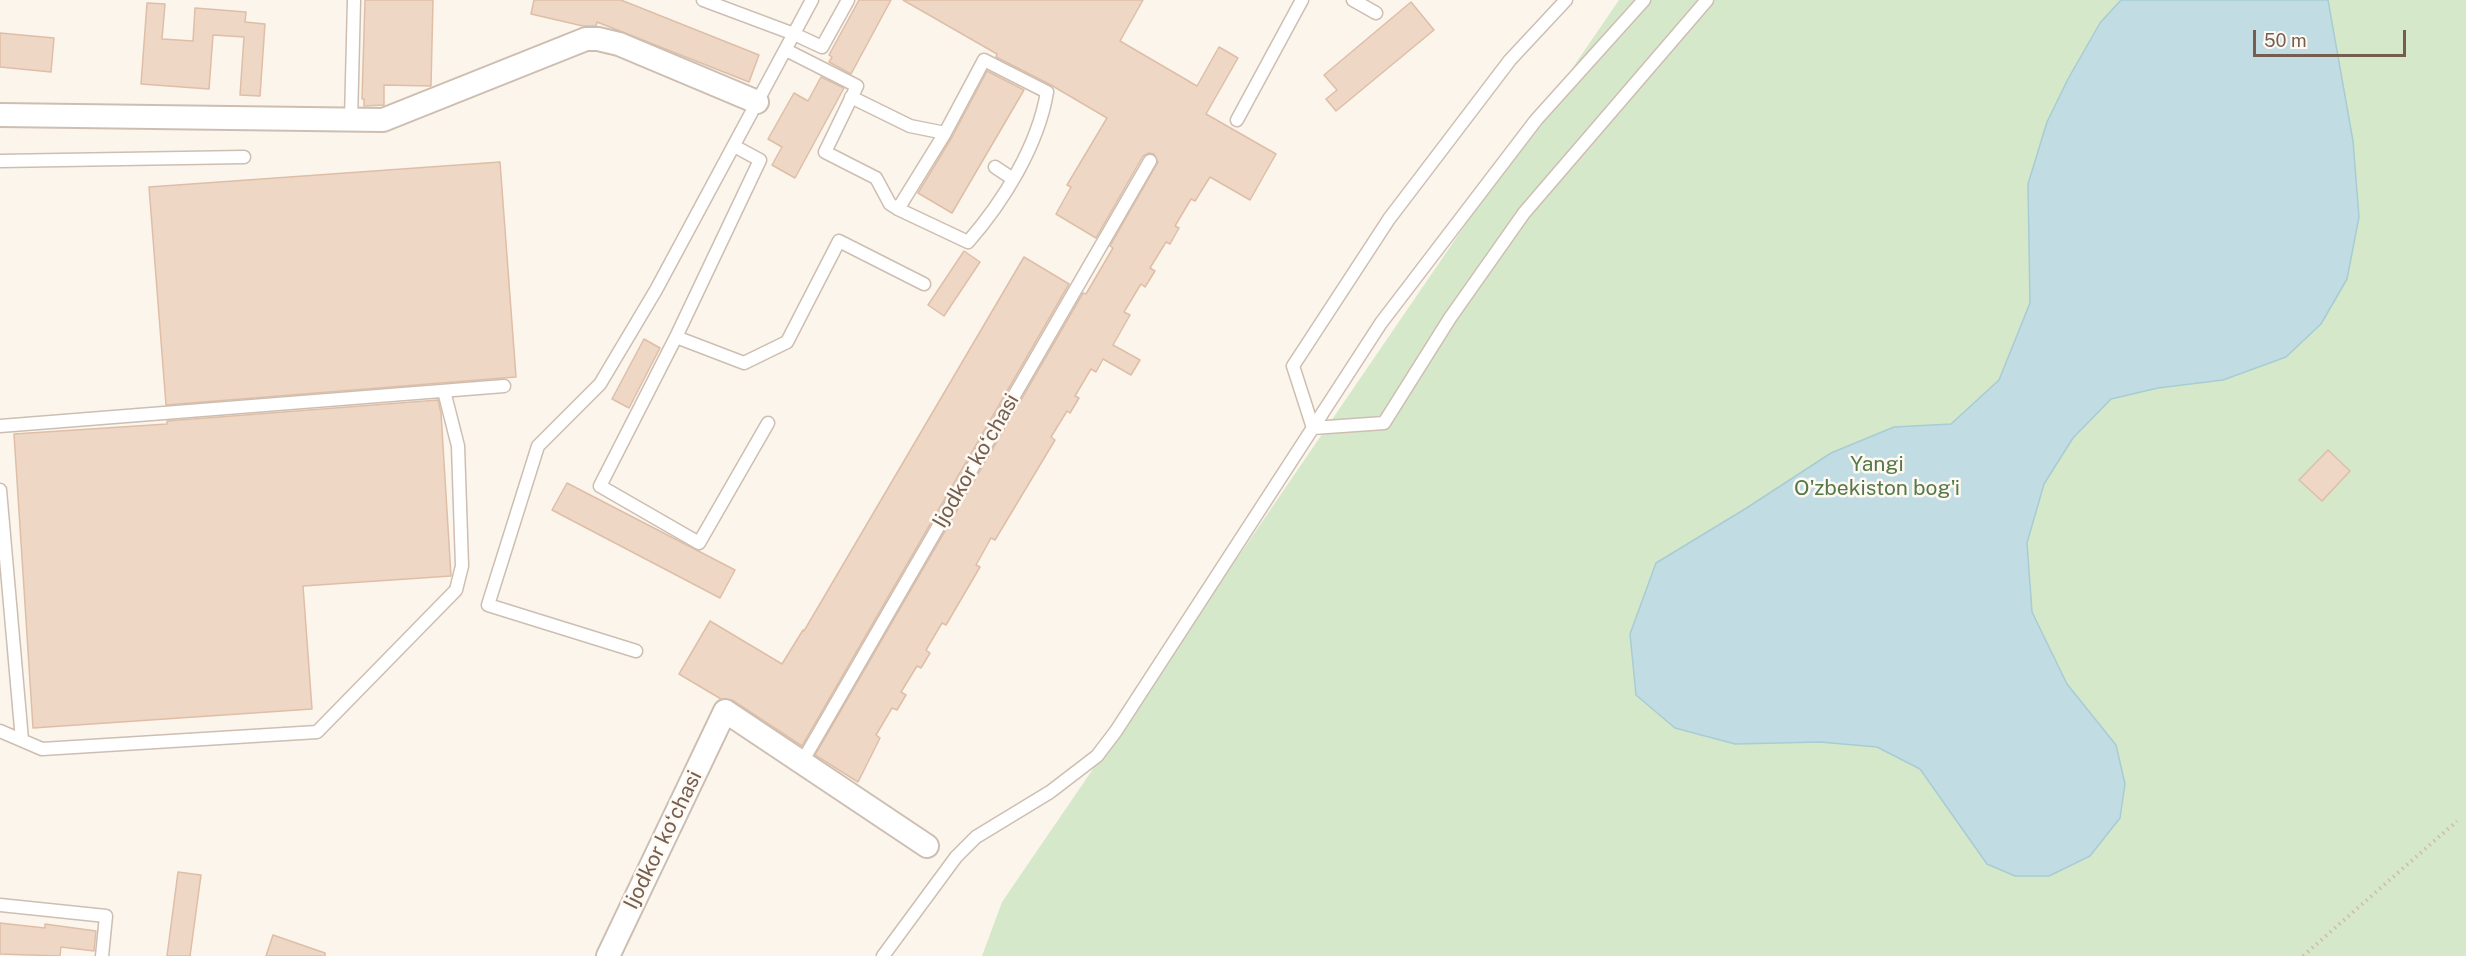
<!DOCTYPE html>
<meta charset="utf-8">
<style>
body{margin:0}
#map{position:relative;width:2466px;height:956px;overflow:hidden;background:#fbf5eb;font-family:"Public Sans",sans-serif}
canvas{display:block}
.scale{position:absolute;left:2253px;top:30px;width:153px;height:27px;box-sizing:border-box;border:3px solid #745e50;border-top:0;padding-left:8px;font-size:18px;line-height:21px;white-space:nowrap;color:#745e50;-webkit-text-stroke:4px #fef9f2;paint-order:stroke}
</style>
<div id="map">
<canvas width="2466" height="956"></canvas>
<div class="scale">50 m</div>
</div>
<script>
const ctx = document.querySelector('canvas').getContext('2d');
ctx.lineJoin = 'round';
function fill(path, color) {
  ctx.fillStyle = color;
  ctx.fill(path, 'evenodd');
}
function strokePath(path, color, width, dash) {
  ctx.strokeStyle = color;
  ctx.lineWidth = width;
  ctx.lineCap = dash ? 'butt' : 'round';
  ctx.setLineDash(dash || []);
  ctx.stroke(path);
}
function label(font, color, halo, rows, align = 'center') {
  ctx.font = font + ' "Public Sans",sans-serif';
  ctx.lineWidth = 5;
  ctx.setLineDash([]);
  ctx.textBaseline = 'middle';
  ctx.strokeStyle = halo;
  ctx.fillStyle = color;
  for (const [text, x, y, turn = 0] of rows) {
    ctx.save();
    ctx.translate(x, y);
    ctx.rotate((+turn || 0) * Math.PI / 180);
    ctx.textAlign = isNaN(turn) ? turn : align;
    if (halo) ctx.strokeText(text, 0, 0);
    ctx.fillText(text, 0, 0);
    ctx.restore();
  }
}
fill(new Path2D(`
 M1619 0H2466V956H982L1002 902Z`), '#d5e8ca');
const water = new Path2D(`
 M2121 0H2328L2353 141 2359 217 2347 279 2321 324 2286 357 2223 380 2158 388 2111 399 2073 438 2044 484 2027 543 2032 612 2067 684 2116 745 2125 784 2120 818 2090 856 2049 876H2015L1987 864 1920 769 1877 747 1820 742 1735 744 1675 728 1636 695 1630 634 1656 563 1745 509 1831 453 1894 427 1951 424 1999 380 2030 303 2028 184 2047 122 2068 79 2100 23Z`);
fill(water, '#c1dde3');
strokePath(water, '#a8ccd4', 1.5);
const building = new Path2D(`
 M365 0H433L431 86 384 85V105L364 106V99H362Z
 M534 0H621L759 55 749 82 597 22 596 26H583L531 14Z
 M859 0H891L851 74 829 62 832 57 829 55Z
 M903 0H1143L1120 41 1197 86 1219 47 1238 58 1206 114 1276 154 1250 200 1210 177 1195 201 1191 199 1175 226 1179 228 1170 244 1166 242 1150 268 1155 271 1145 287 1141 284 1124 312 1130 315 1113 345 1140 360 1131 375 1103 359 1096 372 1091 369 1075 396 1079 398 1070 413 1067 411 1051 437 1055 440 995 540 991 538 976 565 980 567 946 625 942 623 926 650 930 653 921 668 917 666 901 692 906 695 897 710 892 708 876 735 880 738 858 782 815 755 1083 293 1086 294 1113 248 1110 246 1158 162 1154 154 1149 153 1143 156 1096 238 1056 214 1071 187 1067 185 1107 118 1051 85 996 57 997 54Z
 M1411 2 1434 30 1336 111 1326 99 1337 90 1324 75Z
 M147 3 165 4 162 39 193 41 195 8 246 12 245 22 265 24 260 96 240 95 244 37 213 35 209 89 141 84Z
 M0 33 54 38 51 72 0 67Z
 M987 71 1024 90 952 213 918 193 952 137Z
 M821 77 844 88 795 178 772 165 782 147 768 139 794 93 808 101Z
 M500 162 516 377 166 405 149 187Z
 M964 251 980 262 944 316 928 305Z
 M1024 257 1069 284 802 746 732 700 721 699 679 674 710 621 782 664 803 630 804 631Z
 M644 339 660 348 629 408 612 399Z
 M438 400 441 413 451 576 303 586 312 709 33 728 14 434 167 424V421Z
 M2328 450 2350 471 2322 501 2299 480Z
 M567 483 735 570 720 598 552 510Z
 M178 872 201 875 190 956H167Z
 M0 923 45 928V924L96 931 94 951 61 947 60 956 0 954Z
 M273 935 325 953V956H266Z`);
fill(building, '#eed7c5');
strokePath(building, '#dfbea7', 1.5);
const service = new Path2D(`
 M703 0 794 34 822 47 848 0
 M1353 0 1376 13
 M1566 0 1510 60 1389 219 1293 366 1313 428 1384 423 1450 318 1524 213 1707 0
 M786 50 857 86 825 152 876 178 890 204 898 209 968 242C1003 202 1038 146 1047 92L984 60 945 133 898 209
 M851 97 910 126 945 133
 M351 120 354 0
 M1237 120 1302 0
 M734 146 760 160 676 337 600 486 699 543 768 423
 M0 161 244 157
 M995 167 1013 179
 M676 337 744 363 787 342 839 241 924 284
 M0 426 504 386
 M0 490 22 740
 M636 651 488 605 538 446 600 384 656 290 812 0
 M0 731 42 749 317 732 456 590 462 566 458 446 444 391
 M802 762 1150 161
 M0 905 106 916 102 956
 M883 956 956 857 976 837 1050 792 1097 756 1116 731 1381 323 1536 120 1644 0`);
const minor = new Path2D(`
 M0 115 383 120 586 39H598L619 44 757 102
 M608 956 725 711 927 846`);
strokePath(service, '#cdbeb2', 15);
strokePath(minor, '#cdbeb2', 26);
strokePath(new Path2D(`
 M2303 956 2457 821`), '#d3baa8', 4, [1.5, 4.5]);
strokePath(service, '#fff', 12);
strokePath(minor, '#fff', 22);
label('21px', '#745e50', '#fef9f2', [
 ["Ijodkor koʻchasi",976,461,-60],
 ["Ijodkor koʻchasi",663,840,-64]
]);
label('21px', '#557849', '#fef9f2', [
 ["Yangi",1877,465],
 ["O'zbekiston bog'i",1877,489]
]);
</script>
